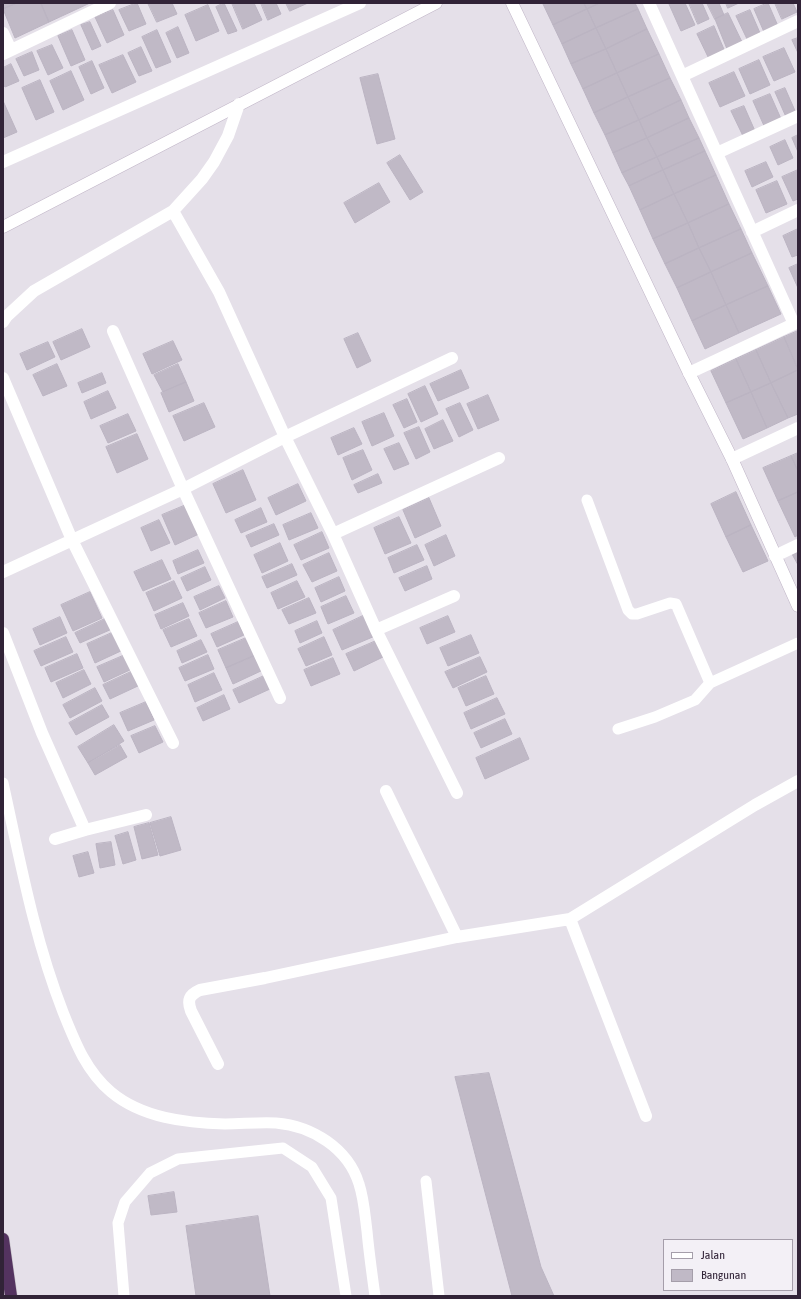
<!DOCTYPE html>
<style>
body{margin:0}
#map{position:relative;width:801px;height:1299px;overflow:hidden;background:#e5e0e9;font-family:"Asap Condensed",sans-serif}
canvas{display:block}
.frame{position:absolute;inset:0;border:4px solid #312337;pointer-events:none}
.legend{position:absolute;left:663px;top:1239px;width:130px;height:52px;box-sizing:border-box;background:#f3f0f6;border:1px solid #a59eaa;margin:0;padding:5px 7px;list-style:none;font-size:12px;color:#312337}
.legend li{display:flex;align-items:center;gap:8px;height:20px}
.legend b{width:20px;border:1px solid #a59eaa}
</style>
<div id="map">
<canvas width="801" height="1299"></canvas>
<div class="frame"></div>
<ul class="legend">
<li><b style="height:5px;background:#fff"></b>Jalan</li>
<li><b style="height:11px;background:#c0b9c6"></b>Bangunan</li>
</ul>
</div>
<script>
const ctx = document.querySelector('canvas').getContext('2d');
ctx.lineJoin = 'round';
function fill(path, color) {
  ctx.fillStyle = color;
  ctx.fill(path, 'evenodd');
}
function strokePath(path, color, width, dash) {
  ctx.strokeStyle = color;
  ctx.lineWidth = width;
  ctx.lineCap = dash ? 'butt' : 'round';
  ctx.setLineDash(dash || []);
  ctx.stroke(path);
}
const building = new Path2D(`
 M3 3H17L3 9Z
 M17 3H41L49 22 15 38 3 9Z
 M41 3H90L49 22Z
 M137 3 146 24 129 31 119 10Z
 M148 3H172L177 14 157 22Z
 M224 3 237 31 228 34 216 7Z
 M232 3H254L262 20 243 29Z
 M261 3H276L281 14 268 20Z
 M286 3H308L290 11Z
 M545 3H584L587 9 553 25 543 4Z
 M584 3H600L587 9Z
 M600 3H635L638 9 596 28 587 9Z
 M672 3H685L695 25 681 31 669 4Z
 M689 3H702L709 19 698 24Z
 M707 3H719L724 15 715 19Z
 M726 3H739L728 8Z
 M768 3 778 26 764 32 754 9Z
 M775 3H793L797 12 782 19Z
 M208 5 219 31 196 41 185 15Z
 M587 9 596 28 562 44 553 25Z
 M638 9 647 29 606 49 596 28Z
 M113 10 124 35 107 43 95 17Z
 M750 10 760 33 747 39 736 16Z
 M728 13 742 42 727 49 715 19Z
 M90 22 101 46 92 50 81 25Z
 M714 26 726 54 710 61 697 34Z
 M178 27 189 53 177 58 166 33Z
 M596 28 606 49 571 64 562 44Z
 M647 29 659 54 617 73 606 49Z
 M72 30 85 60 71 66 58 36Z
 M157 30 171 62 156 68 142 37Z
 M798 38V53L792 40Z
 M52 45 63 68 48 75 37 51Z
 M141 47 152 71 139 76 128 53Z
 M784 48 795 72 774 81 763 57Z
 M606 49 617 73 583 89 571 64Z
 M32 52 39 70 24 76 16 59Z
 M659 54 670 78 628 97 617 73Z
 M123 55 136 82 112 93 99 65Z
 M759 60 770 85 750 94 739 69Z
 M92 61 104 88 91 94 79 67Z
 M11 64 19 81 5 87 3 84V68Z
 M71 71 84 100 63 110 50 81Z
 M734 72 745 96 720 107 709 83Z
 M617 73 628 97 594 113 583 89Z
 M378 74 395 139 377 144 360 78Z
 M670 78 681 100 639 120 628 97Z
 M40 80 54 112 36 120 22 88Z
 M785 88 796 113 786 117 775 92Z
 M770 94 782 121 765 128 753 101Z
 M628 97 639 120 605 135 594 113Z
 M681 100 689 118 647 138 639 120Z
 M4 103 17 132 3 138V104Z
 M744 106 755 131 743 136 731 111Z
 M689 118 699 138 657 157 647 138Z
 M639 120 647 138 613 153 605 135Z
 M798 135V152L792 138Z
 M647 138 657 157 622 173 613 153Z
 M699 138 705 151 663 170 657 157Z
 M785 140 793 158 778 165 770 147Z
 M705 151 716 175 674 194 663 170Z
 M400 155 423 192 410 200 387 163Z
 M657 157 663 170 629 186 622 173Z
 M766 162 773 177 752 187 745 171Z
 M663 170 674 194 640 210 629 186Z
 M798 170V199L793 201 782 177Z
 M716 175 729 204 688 223 674 194Z
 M777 181 787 204 766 213 756 190Z
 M379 183 390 202 355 223 344 203Z
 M674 194 688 223 653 239 640 210Z
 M729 204 741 229 699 248 688 223Z
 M688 223 699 248 665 264 653 239Z
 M741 229 752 253 711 272 699 248Z
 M798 229V255L792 257 783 236Z
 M699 248 711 272 677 288 665 264Z
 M752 253 768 286 726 305 711 272Z
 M798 264V288L789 268Z
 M711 272 726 305 692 321 677 288Z
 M768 286 781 314 739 333 726 305Z
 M726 305 739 333 705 349 692 321Z
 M82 329 90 347 61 360 53 342Z
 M798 331V369L784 337Z
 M358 333 371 361 357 368 344 339Z
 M784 337 798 370 771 383 756 350Z
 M173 341 182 360 152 374 143 354Z
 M48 342 55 357 27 370 20 354Z
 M756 350 771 383 751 392 736 359Z
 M736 359 751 392 726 403 711 371Z
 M57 364 67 386 43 396 33 375Z
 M178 364 186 382 163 392 154 375Z
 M461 370 469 388 438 401 430 384Z
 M798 370V414L788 418 771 383Z
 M102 373 106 383 82 393 78 383Z
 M186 382 194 401 169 412 161 393Z
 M771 383 788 418 767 428 751 392Z
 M425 386 438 414 421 422 408 394Z
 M108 391 116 408 91 419 84 402Z
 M751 392 767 428 743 439 726 403Z
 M488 395 499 420 478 429 467 404Z
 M407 399 417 422 404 428 393 405Z
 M204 403 215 427 184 441 173 416Z
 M460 403 473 430 459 437 446 409Z
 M384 413 394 436 372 446 362 422Z
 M128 414 136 431 108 443 100 426Z
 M443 420 453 441 434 449 425 429Z
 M419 427 430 452 416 459 404 433Z
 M354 428 362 444 338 455 331 438Z
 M137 434 148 459 117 473 106 447Z
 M399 443 409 464 394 470 384 449Z
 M363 450 372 470 352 480 343 458Z
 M798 453V471L791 456Z
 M791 456 798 471V492L778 501 763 468Z
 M243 470 256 500 226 513 213 484Z
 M378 474 382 483 358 493 354 485Z
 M298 484 306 501 276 515 268 498Z
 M736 492 751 525 726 537 711 504Z
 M798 492V535L795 537 778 501Z
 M429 498 441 526 415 538 403 510Z
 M186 505 199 534 175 545 162 515Z
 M261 508 267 522 241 533 235 520Z
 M311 513 318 528 289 540 283 525Z
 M399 517 411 543 385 554 374 528Z
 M159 520 170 543 151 551 141 528Z
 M274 524 279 535 251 547 246 536Z
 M751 525 768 561 743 572 726 537Z
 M322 532 329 548 301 560 294 545Z
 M446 535 455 556 434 566 425 545Z
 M280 543 288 561 262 573 254 555Z
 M417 545 424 560 394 573 388 558Z
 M198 550 204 563 178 574 173 561Z
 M798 551V565L792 554Z
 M329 553 337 571 312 582 303 565Z
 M162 560 171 579 143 591 134 572Z
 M292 564 297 575 267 588 262 577Z
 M427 566 432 579 405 591 399 578Z
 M205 567 211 580 187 591 181 578Z
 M339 577 345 591 321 602 315 588Z
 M174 581 182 598 154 611 146 593Z
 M297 581 305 597 278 609 271 593Z
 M219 586 225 598 200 610 194 597Z
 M90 592 102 618 73 631 61 605Z
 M346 596 354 613 328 624 321 607Z
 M309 598 316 613 289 624 282 610Z
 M226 601 233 617 206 628 199 613Z
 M183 603 189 616 161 629 155 615Z
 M365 615 375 636 342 650 333 630Z
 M448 616 455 632 427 644 420 628Z
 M60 617 67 633 40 645 33 629Z
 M107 618 112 629 80 643 75 633Z
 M189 619 197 636 171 647 163 630Z
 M317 621 322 633 300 643 295 631Z
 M238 622 244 635 217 647 211 634Z
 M114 632 123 650 95 663 87 644Z
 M471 635 479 653 448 666 440 648Z
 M66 637 73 652 41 666 34 651Z
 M324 637 332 655 306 666 298 649Z
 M246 638 254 656 226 668 218 650Z
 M201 640 207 652 182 663 177 651Z
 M376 641 383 657 354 671 346 654Z
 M77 654 83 668 51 682 45 668Z
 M125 655 132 669 104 682 97 667Z
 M208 655 214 669 185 681 179 668Z
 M256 655 263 670 233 684 226 668Z
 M480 657 487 672 453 688 445 672Z
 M333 658 340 674 311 686 304 670Z
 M84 670 91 684 63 698 56 683Z
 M133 671 140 685 110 699 103 685Z
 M214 673 222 690 195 702 188 685Z
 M264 676 270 689 239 703 233 690Z
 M486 676 494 694 466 706 458 688Z
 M95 688 102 701 70 718 63 705Z
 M224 695 230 709 203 721 197 708Z
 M497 698 505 714 471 729 464 713Z
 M146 702 154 720 128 731 120 713Z
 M102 705 109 717 76 735 69 723Z
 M505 719 512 734 481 748 474 733Z
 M114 725 124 741 88 763 78 747Z
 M155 726 163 742 139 753 131 736Z
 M520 738 529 759 485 779 476 758Z
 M120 745 127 757 95 775 88 763Z
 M171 817 181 850 160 856 150 823Z
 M149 823 158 855 142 859 134 827Z
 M128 832 136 860 123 864 115 836Z
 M111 842 115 865 100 868 96 844Z
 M88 852 94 873 79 877 73 856Z
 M489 1073 541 1267 554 1296H512L455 1077Z
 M174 1192 177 1212 151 1215 148 1196Z
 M258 1216 270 1296H196L186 1226Z`);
fill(building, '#c0b9c6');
strokePath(building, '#bbb4c2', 1);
const secondary = new Path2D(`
 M512 3 689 373 732 459 798 606
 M3 227 436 3`);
const highway = new Path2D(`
 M3 1239 11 1296`);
strokePath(secondary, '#c0b5c7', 13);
strokePath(highway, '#c1bdc3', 13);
strokePath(new Path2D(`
 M587 500 628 610 632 614H637L670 603 676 604 710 683
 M618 729 655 717 695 700 710 683 798 643
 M3 783C20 860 34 938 63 1012 75 1042 86 1071 111 1092 142 1118 186 1123 225 1124 242 1124 259 1122 276 1123 312 1126 348 1148 359 1184 364 1199 365 1216 367 1231 369 1253 372 1274 375 1296
 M426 1181 439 1296
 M124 1296 118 1223 125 1202 150 1173 178 1159 283 1148 312 1167 331 1198 346 1296`), '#fff', 11);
strokePath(new Path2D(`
 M649 3 794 324
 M3 33 11 50
 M3 54 110 3
 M682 76 798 21
 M717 153 798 116
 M3 162 360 3
 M173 211 219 292 285 437 333 534 376 630 457 793
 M752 232 798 210
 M3 322 7 316 34 291 173 211 202 179 214 162 228 136 239 104
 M113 331 183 489 280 698
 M689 373 798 322
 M3 378 72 540 173 743
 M732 459 798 428
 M333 534 499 458
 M775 556 798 545
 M3 572 183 489 285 437 452 358
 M376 630 454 596
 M3 633 42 733 85 830
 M386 791 457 937 570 919 755 805 798 781
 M55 839 85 830 146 815
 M570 919 646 1116
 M218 1064 191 1011C187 1000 189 995 200 990L265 978 457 937`), '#fff', 12);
strokePath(secondary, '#fff', 12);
strokePath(highway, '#543360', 12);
</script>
